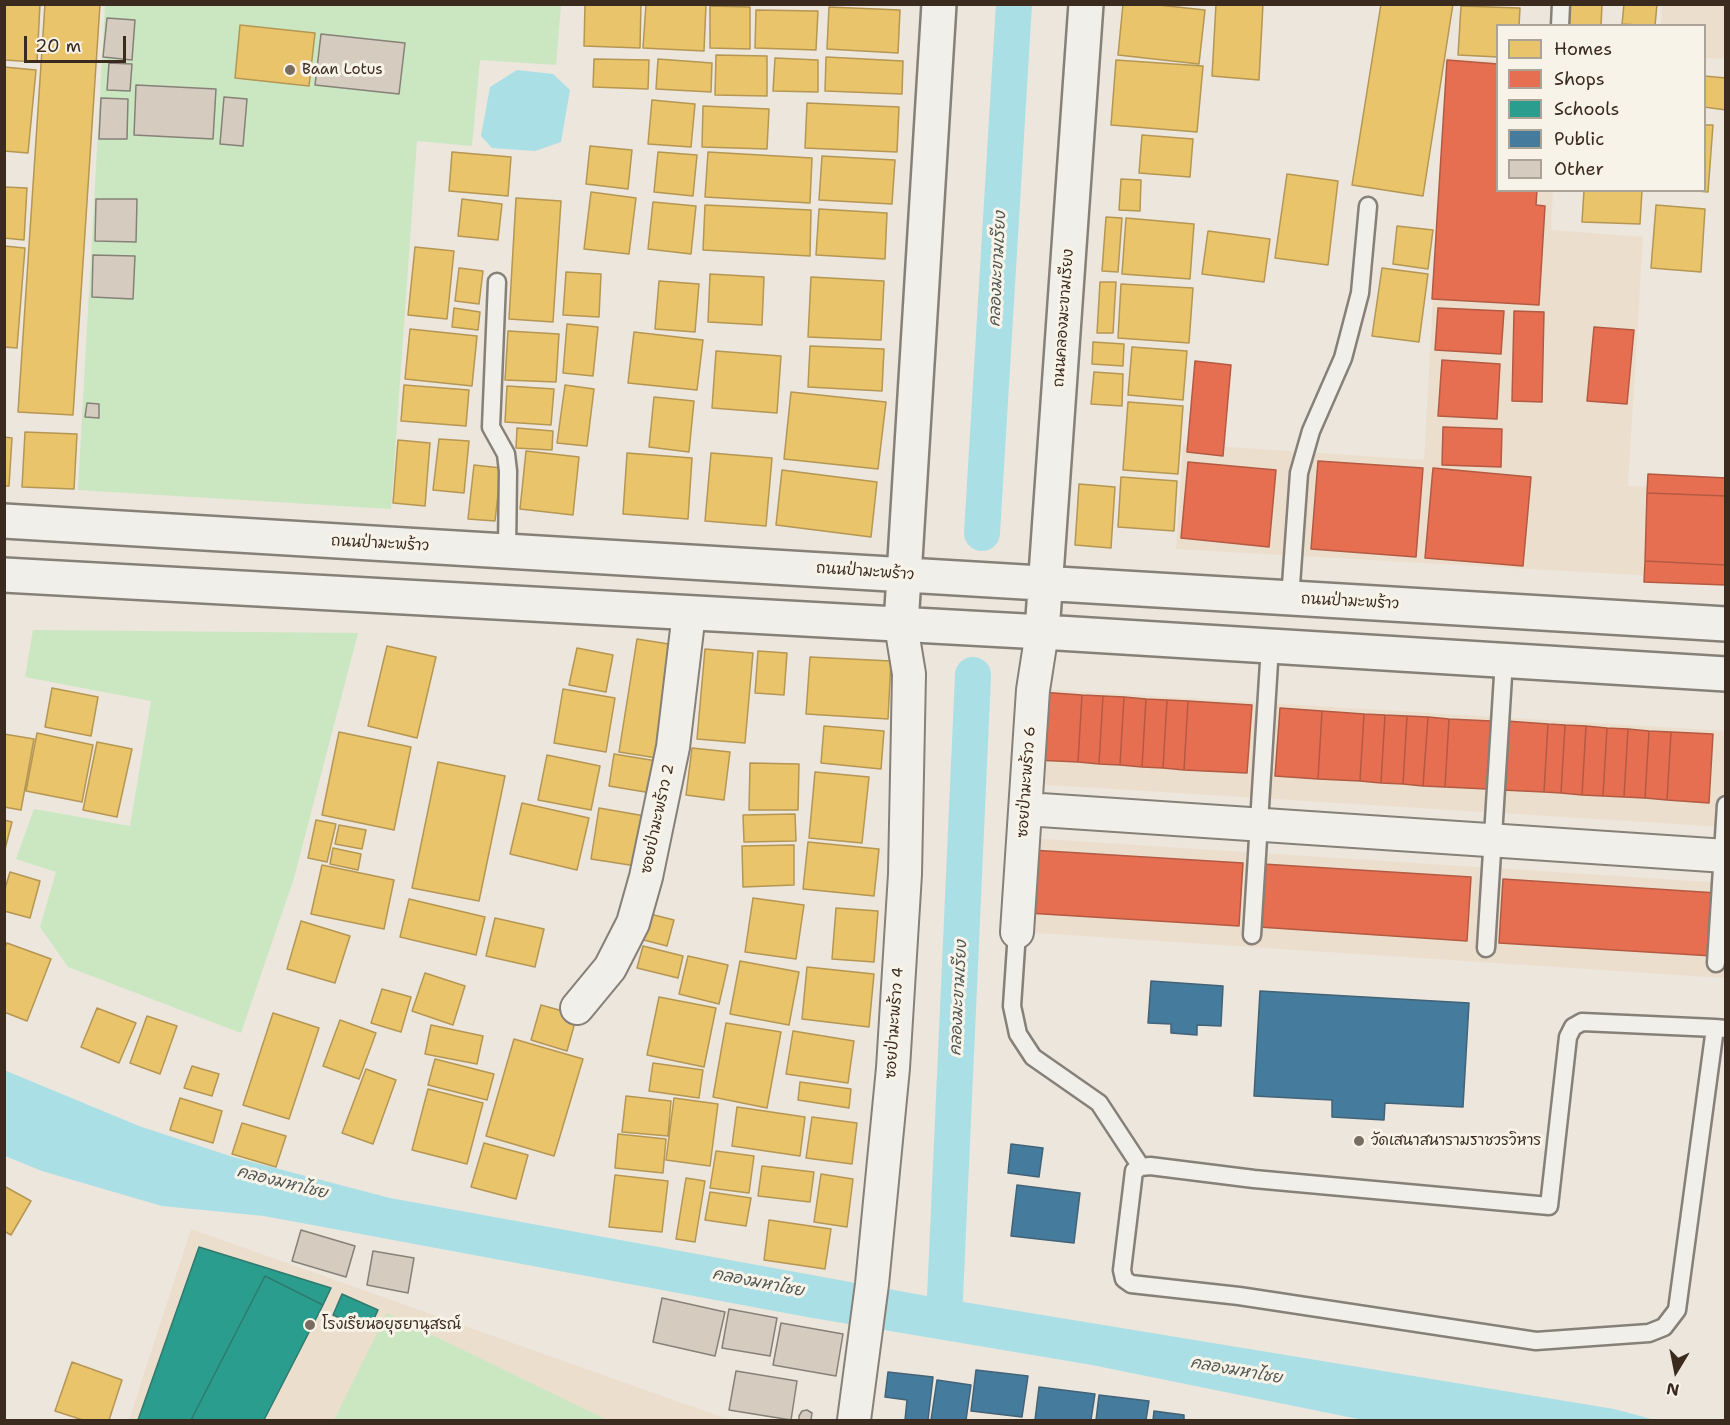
<!DOCTYPE html>
<meta charset="utf-8">
<style>
body{margin:0}
#map{position:relative;width:1730px;height:1425px;overflow:hidden;background:#ece6dc;font-family:"Shantell Sans",sans-serif}
canvas{display:block}
.frame{position:absolute;inset:0;border:6px solid #3b2a1e;pointer-events:none}
.legend{position:absolute;left:1496px;top:24px;width:210px;height:168px;box-sizing:border-box;background:#f7f3e8;border:2px solid #aca397;margin:0;padding:8px 10px;list-style:none;font-size:18px;color:#3b2a1e}
.legend li{display:flex;align-items:center;gap:12px;height:30px}
.legend b{width:30px;border:2px solid #aca397}
.north{position:absolute;left:1646px;top:1341px;width:60px;height:60px;-webkit-text-stroke:4px #f7f3e8;paint-order:stroke;rotate:190deg;font-size:16px;font-weight:700;line-height:24px;text-align:center;color:#3b2a1e}
.north::after{content:'';display:block;margin:auto;width:21px;height:27px;background:#3b2a1e;clip-path:polygon(50% 0,100% 100%,50% 72%,0 100%)}
.scale{position:absolute;left:24px;top:36px;width:102px;height:27px;box-sizing:border-box;border:3px solid #3b2a1e;border-top:0;padding-left:8px;font-size:18px;line-height:21px;white-space:nowrap;color:#3b2a1e;-webkit-text-stroke:4px #f7f3e8;paint-order:stroke}
</style>
<div id="map">
<canvas width="1730" height="1425"></canvas>
<div class="frame"></div>
<ul class="legend">
<li><b style="height:16px;background:#e9c46a"></b>Homes</li>
<li><b style="height:16px;background:#e76f51"></b>Shops</li>
<li><b style="height:16px;background:#2a9d8f"></b>Schools</li>
<li><b style="height:16px;background:#457b9d"></b>Public</li>
<li><b style="height:16px;background:#d5ccbf"></b>Other</li>
</ul>
<div class="north">N</div>
<div class="scale">20 m</div>
</div>
<script>
const ctx = document.querySelector('canvas').getContext('2d');
ctx.lineJoin = 'round';
function fill(path, color) {
  ctx.fillStyle = color;
  ctx.fill(path, 'evenodd');
}
function strokePath(path, color, width, dash) {
  ctx.strokeStyle = color;
  ctx.lineWidth = width;
  ctx.lineCap = dash ? 'butt' : 'round';
  ctx.setLineDash(dash || []);
  ctx.stroke(path);
}
function label(font, color, halo, rows, align = 'center') {
  ctx.font = font + ' "Shantell Sans","Playpen Sans Thai",sans-serif';
  ctx.lineWidth = 6;
  ctx.setLineDash([]);
  ctx.textBaseline = 'middle';
  ctx.strokeStyle = halo;
  ctx.fillStyle = color;
  for (const [text, x, y, turn = 0] of rows) {
    ctx.save();
    ctx.translate(x, y);
    ctx.rotate((+turn || 0) * Math.PI / 180);
    ctx.textAlign = isNaN(turn) ? turn : align;
    if (halo) ctx.strokeText(text, 0, 0);
    ctx.fillText(text, 0, 0);
    ctx.restore();
  }
}
fill(new Path2D(`
 M1662 5H1725V59L1705 58 1704 26 1661 25Z
 M1446 57 1497 61 1498 190 1553 191 1551 230 1643 237 1628 486 1725 490V580L1176 549 1183 444 1424 460Z
 M1038 689 1725 731V827L1033 784Z
 M1028 838 1725 883V978L1022 932Z
 M191 1229 730 1420H129Z`), '#ecdecd');
fill(new Path2D(`
 M105 5H561L556 65 480 60 472 146 417 141 391 509 78 490Z
 M33 630 358 633 294 878 241 1033 68 967 40 927 56 872 16 859 34 809 130 826 151 701 25 677Z
 M387 1313 607 1420H334Z`), '#cae7c1');
fill(new Path2D(`
 M517 70 553 74 570 90 561 142 535 151 492 148 481 136 490 87Z
 M4 1070 139 1126 233 1157 390 1198 927 1296 1614 1409 1655 1420H1363L1092 1365 807 1317 264 1216 162 1206 42 1171 5 1156Z`), '#aadfe6');
const homes = new Path2D(`
 M4 4H40L37 62 4 60Z
 M45 4H100L73 415 18 412Z
 M585 4H641L640 48 584 46Z
 M646 4H706L704 51 643 48Z
 M1123 4H1149L1205 10 1199 64 1118 55Z
 M1216 4H1263L1259 80 1212 76Z
 M1381 4H1453L1423 196 1352 185Z
 M1570 4H1602L1601 26H1569Z
 M1624 4H1657L1655 26 1622 24Z
 M710 6 750 7V49L710 48Z
 M1461 6 1520 8 1519 26H1498V57L1458 55Z
 M829 7 900 10 898 53 827 49Z
 M756 10 818 11 816 50 755 48Z
 M240 25 315 33 309 86 235 78Z
 M716 55 767 56V96L715 95Z
 M826 57 903 61 902 94 825 91Z
 M775 58 818 60V92L773 91Z
 M594 59 649 60 648 89 593 87Z
 M658 59 712 63 711 92 656 89Z
 M1116 60 1203 66 1197 132 1111 125Z
 M4 67 36 70 28 153 4 151Z
 M1704 76 1726 78V110L1704 107Z
 M652 100 695 104 691 147 648 144Z
 M807 103 899 107 897 152 805 148Z
 M703 106 769 109 767 149 702 147Z
 M1704 125H1713L1708 192 1687 190H1704Z
 M1142 135 1193 139 1190 177 1139 173Z
 M590 146 632 150 628 189 586 184Z
 M452 152 511 157 508 196 449 191Z
 M658 152 697 155 693 196 654 192Z
 M708 152 812 158 810 203 705 197Z
 M822 156 895 160 892 204 819 200Z
 M1287 174 1338 181 1328 265 1275 258Z
 M1121 179 1141 180 1140 211 1119 210Z
 M4 187 27 188 24 240 4 238Z
 M1584 190H1642L1640 224 1582 222Z
 M591 192 636 198 629 254 584 249Z
 M516 198 561 201 553 322 509 319Z
 M462 199 502 204 498 240 458 236Z
 M653 202 696 206 691 254 648 249Z
 M705 205 811 210 810 256 703 250Z
 M1656 205 1705 209 1701 272 1651 268Z
 M819 209 887 213 885 259 816 255Z
 M1106 217 1122 218 1118 272 1102 271Z
 M1126 218 1194 224 1190 279 1122 274Z
 M1397 226 1433 230 1428 269 1393 264Z
 M1208 231 1270 239 1264 282 1202 274Z
 M4 246 25 248 17 348 4 347Z
 M415 247 454 251 447 319 408 315Z
 M459 268 483 271 479 304 455 301Z
 M1382 268 1428 274 1419 342 1372 336Z
 M566 272 601 274 599 317 563 315Z
 M710 274 764 277 762 325 708 322Z
 M811 277 884 281 881 340 808 337Z
 M659 281 699 284 695 332 655 329Z
 M1100 282H1116L1113 333H1097Z
 M1121 284 1193 288 1189 343 1118 338Z
 M454 308 480 312 478 330 452 327Z
 M567 324 598 327 593 376 563 373Z
 M410 329 477 336 472 386 405 379Z
 M508 331 559 334 556 382 505 380Z
 M634 332 703 340 697 390 628 383Z
 M1093 342 1124 344 1123 366 1092 364Z
 M810 346 884 349 882 391 808 387Z
 M1132 347 1187 351 1183 400 1128 395Z
 M716 351 781 356 777 413 712 408Z
 M1094 372 1123 374 1122 406 1091 404Z
 M404 385 469 390 466 426 401 421Z
 M565 385 594 389 587 446 557 443Z
 M507 386 554 389 551 425 505 422Z
 M791 392 886 402 878 469 784 459Z
 M654 397 694 401 689 452 649 447Z
 M1128 402 1183 406 1178 474 1123 470Z
 M517 428 553 431 552 450 516 448Z
 M25 432 77 434 74 489 22 487Z
 M4 437 12 438 9 486H4Z
 M439 439 469 441 464 493 433 490Z
 M398 440 430 443 425 506 393 503Z
 M526 451 579 457 573 515 520 509Z
 M627 453 692 458 688 519 623 514Z
 M711 453 772 458 766 526 705 521Z
 M474 465 501 468 495 521 468 519Z
 M782 470 877 482 871 537 776 525Z
 M1121 477 1177 481 1174 531 1118 527Z
 M1079 484 1115 487 1111 548 1075 545Z
 M637 639 675 645 657 758 619 752Z
 M387 646 436 657 417 738 368 726Z
 M577 648 613 655 606 692 569 685Z
 M705 649 753 653 745 743 697 739Z
 M758 651 787 653 784 695 755 693Z
 M810 657 891 661 888 719 806 714Z
 M52 688 98 697 91 736 45 727Z
 M563 689 615 698 606 752 554 743Z
 M824 726 884 731 881 769 821 763Z
 M339 732 411 747 394 830 322 815Z
 M37 733 93 745 82 802 26 791Z
 M4 734 34 739 21 810 4 807Z
 M97 742 132 749 117 817 83 810Z
 M692 748 730 752 724 800 686 795Z
 M614 754 657 761 651 793 609 786Z
 M547 755 600 766 591 810 538 800Z
 M438 762 505 776 479 901 412 888Z
 M750 763 799 764 798 810H749Z
 M815 772 869 777 862 843 809 838Z
 M522 803 589 818 577 870 510 854Z
 M599 808 645 816 636 866 591 859Z
 M795 814 796 841 744 842 743 815Z
 M4 820 12 822 4 853Z
 M316 820 336 824 327 862 308 858Z
 M339 825 366 830 362 849 335 844Z
 M808 842 879 849 874 896 803 889Z
 M794 845V885L743 887 742 846Z
 M333 848 361 854 358 870 330 864Z
 M322 865 394 880 384 929 311 914Z
 M10 872 40 881 30 918 4 911V892Z
 M753 898 804 905 796 959 745 952Z
 M409 899 485 917 476 955 400 937Z
 M836 908 878 911 874 962 832 959Z
 M642 912 674 920 667 946 636 938Z
 M495 918 544 929 535 967 486 956Z
 M301 921 350 936 335 983 287 969Z
 M7 943 51 959 27 1021 4 1012V948Z
 M643 946 683 956 678 978 637 968Z
 M688 956 728 965 719 1004 679 994Z
 M740 961 799 972 789 1025 730 1014Z
 M807 967 874 974 869 1027 802 1019Z
 M425 973 465 986 453 1025 412 1011Z
 M382 989 411 997 401 1032 371 1023Z
 M659 997 716 1008 704 1067 647 1055Z
 M541 1005 577 1015 567 1051 531 1040Z
 M97 1008 136 1023 119 1063 81 1047Z
 M273 1013 319 1028 289 1119 243 1105Z
 M147 1016 177 1026 160 1074 130 1063Z
 M340 1020 376 1033 359 1079 323 1066Z
 M726 1023 781 1032 767 1108 713 1097Z
 M431 1025 483 1036 477 1064 425 1054Z
 M793 1031 854 1041 848 1083 786 1074Z
 M514 1039 583 1059 554 1156 486 1136Z
 M435 1059 494 1074 487 1100 428 1085Z
 M653 1063 703 1070 699 1098 649 1091Z
 M192 1066 219 1074 212 1096 184 1088Z
 M366 1069 396 1080 373 1144 342 1133Z
 M800 1082 851 1089 849 1108 798 1100Z
 M428 1089 483 1103 467 1164 412 1150Z
 M626 1096 671 1101 668 1136 622 1132Z
 M180 1098 222 1111 213 1143 170 1130Z
 M674 1098 718 1104 710 1166 666 1160Z
 M737 1107 805 1117 800 1156 732 1146Z
 M812 1117 857 1123 852 1164 806 1158Z
 M242 1123 286 1136 276 1167 232 1154Z
 M618 1134 666 1139 663 1173 615 1168Z
 M484 1143 528 1155 516 1199 471 1187Z
 M716 1151 754 1156 749 1193 710 1188Z
 M762 1166 814 1172 810 1202 758 1196Z
 M821 1174 853 1179 847 1227 814 1222Z
 M615 1175 668 1181 662 1232 609 1227Z
 M686 1178 705 1181 695 1242 676 1239Z
 M4 1186 31 1201 11 1235 4 1231Z
 M710 1192 751 1198 746 1226 705 1220Z
 M769 1220 831 1229 825 1269 764 1260Z
 M72 1362 122 1380 109 1420H83L55 1411Z`);
fill(homes, '#e9c46a');
strokePath(homes, '#b59653', 1.5);
const shops = new Path2D(`
 M1447 60 1498 64V190H1537L1536 205 1545 206 1539 305 1432 299Z
 M1438 308 1504 311 1501 354 1435 350Z
 M1514 311 1544 312 1542 402 1512 401Z
 M1594 327 1634 330 1627 404 1587 401Z
 M1442 360 1500 364 1497 419 1438 416Z
 M1195 361 1231 365 1223 456 1187 452Z
 M1443 427 1502 429 1501 467 1442 465Z
 M1318 461 1423 468 1416 557 1311 549Z
 M1188 462 1276 470 1269 547 1181 538Z
 M1433 468 1531 477 1523 566 1425 558Z
 M1648 474 1726 478V496L1647 493Z
 M1647 493 1726 496V565L1645 561Z
 M1645 561 1726 565V585L1644 582Z
 M1040 692 1082 695 1078 762 1035 760Z
 M1082 695 1103 696 1099 764 1078 762Z
 M1103 696 1124 697 1120 765 1099 764Z
 M1124 697 1146 699 1142 767 1120 765Z
 M1146 699 1167 700 1163 768 1142 767Z
 M1167 700 1188 701 1184 770 1163 768Z
 M1188 701 1252 705 1247 773 1184 770Z
 M1280 708 1322 711 1318 779 1275 776Z
 M1322 711 1364 714 1360 781 1318 779Z
 M1364 714 1385 715 1381 783 1360 781Z
 M1385 715 1407 716 1403 784 1381 783Z
 M1407 716 1428 717 1423 786 1403 784Z
 M1428 717 1449 719 1445 787 1423 786Z
 M1449 719 1491 721 1487 789 1445 787Z
 M1506 721 1548 724 1544 792 1502 790Z
 M1548 724 1565 725 1561 793 1544 792Z
 M1565 725 1586 726 1582 795 1561 793Z
 M1586 726 1607 728 1603 796 1582 795Z
 M1607 728 1628 729 1624 797 1603 796Z
 M1628 729 1649 731 1645 798 1624 797Z
 M1649 731 1671 732 1667 800 1645 798Z
 M1671 732 1713 734 1709 803 1667 800Z
 M1031 850 1243 863 1239 926 1027 913Z
 M1263 864 1471 877 1467 941 1259 927Z
 M1503 879 1717 893 1713 956 1499 943Z`);
fill(shops, '#e76f51');
strokePath(shops, '#b35a42', 1.5);
const schools = new Path2D(`
 M199 1247 331 1288 323 1305 265 1276 191 1420H138Z
 M265 1276 323 1305 264 1420H191Z
 M342 1294 378 1310 369 1330 333 1315Z`);
fill(schools, '#2a9d8f');
strokePath(schools, '#2f7a6d', 1.5);
const public = new Path2D(`
 M1151 981 1223 986 1221 1026 1197 1025V1035L1171 1033V1024L1148 1023Z
 M1260 991 1469 1003 1463 1107 1385 1103 1384 1120 1332 1117V1100L1254 1096Z
 M1011 1144 1043 1148 1039 1177 1008 1173Z
 M1017 1185 1080 1193 1074 1243 1011 1236Z
 M976 1370 1028 1376 1022 1417 971 1411Z
 M888 1372 933 1377 928 1420H905L907 1400 885 1397Z
 M937 1380 971 1385 966 1420H931Z
 M1039 1387 1095 1394 1091 1420H1035Z
 M1099 1395 1149 1401 1146 1420H1096Z
 M1154 1411 1184 1415V1420H1153Z`);
fill(public, '#457b9d');
strokePath(public, '#426377', 1.5);
strokePath(new Path2D(`
 M982 533 1014 4
 M944 1320 973 675`), '#aadfe6', 36);
const building = new Path2D(`
 M107 18 135 20 132 60 103 57Z
 M321 34 405 43 399 94 315 85Z
 M109 63 132 64 130 91 107 90Z
 M136 85 216 89 213 139 134 135Z
 M224 97 247 99 243 146 220 144Z
 M101 98 128 99 127 139H99Z
 M96 199H137L136 242 95 241Z
 M93 255 135 256 133 299 92 297Z
 M87 403 99 404V418L85 417Z
 M301 1230 355 1246 346 1277 292 1261Z
 M373 1251 414 1258 408 1293 367 1285Z
 M662 1298 725 1312 715 1356 653 1342Z
 M729 1309 777 1318 770 1356 722 1348Z
 M781 1323 843 1334 836 1376 773 1365Z
 M736 1371 797 1381 791 1420 729 1410Z
 M807 1410 812 1413 811 1420H799V1416L802 1411Z`);
fill(building, '#d5ccbf');
strokePath(building, '#868078', 1.5);
const service = new Path2D(`
 M1560 26 1561 4
 M497 282 491 427 506 454 508 471 507 551
 M1290 599 1299 473 1311 431 1343 358 1360 293 1368 206
 M1017 932 1012 1006 1018 1034 1033 1057 1099 1103 1141 1167
 M1252 935 1270 646
 M1486 948 1504 660
 M1716 963 1726 805
 M1715 1028 1677 1310 1664 1327 1649 1333 1536 1341 1239 1296 1131 1284 1124 1279 1122 1270 1134 1171 1141 1167 1150 1166 1254 1179 1549 1206 1568 1037 1573 1027 1582 1022 1715 1028 1726 1029`);
const minor = new Path2D(`
 M1026 809 1726 856
 M1017 932 1033 690 1042 632
 M577 1008 610 968 633 923 646 877 673 747 689 613
 M854 1420 872 1284 893 1068 905 874 909 674 901 625`);
const tertiary = new Path2D(`
 M4 521 1726 624
 M4 575 1042 632 1726 674
 M901 625 939 4
 M1042 632 1086 4`);
strokePath(service, '#868078', 21);
strokePath(minor, '#868078', 36);
strokePath(tertiary, '#868078', 38);
strokePath(service, '#f1efea', 16);
strokePath(minor, '#f1efea', 32);
strokePath(tertiary, '#f1efea', 33);
for (const [x, y, r, color] of [
 [290,70,6,"#796c60"],
 [1359,1141,6,"#796c60"],
 [310,1325,6,"#796c60"]
]) {
  const dot = new Path2D();
  dot.arc(x, y, r, 0, 2 * Math.PI);
  ctx.fillStyle = color;
  ctx.fill(dot);
  strokePath(dot, '#f7f3e8', 2);
}
label('15px', '#3b2a1e', '#f7f3e8', [
 ["Baan Lotus",302,70],
 ["วัดเสนาสนารามราชวรวิหาร",1371,1141],
 ["โรงเรียนอยุธยานุสรณ์",322,1325]
], 'left');
label('15px', '#3b2a1e', '#f7f3e8', [
 ["ถนนคลองมะขามเรียง",1064,318,-86],
 ["ถนนป่ามะพร้าว",380,544,3],
 ["ถนนป่ามะพร้าว",865,572,4],
 ["ถนนป่ามะพร้าว",1350,602,3],
 ["ซอยป่ามะพร้าว 6",1027,782,-86],
 ["ซอยป่ามะพร้าว 2",658,819,-78],
 ["ซอยป่ามะพร้าว 4",895,1023,-86]
]);
label('italic 16px', '#505651', '#f7f3e8', [
 ["คลองมะขามเรียง",998,269,-87],
 ["คลองมะขามเรียง",959,998,-87],
 ["คลองมหาไชย",282,1183,14],
 ["คลองมหาไชย",758,1283,11],
 ["คลองมหาไชย",1236,1371,10]
]);
</script>
